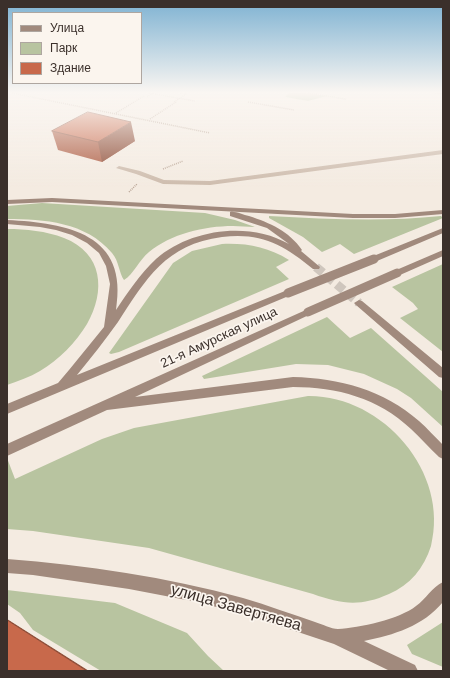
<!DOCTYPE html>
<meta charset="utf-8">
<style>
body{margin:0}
#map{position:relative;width:450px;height:678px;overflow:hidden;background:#f4ebe1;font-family:Helvetica,sans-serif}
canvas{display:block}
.frame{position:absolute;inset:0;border:8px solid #3b302b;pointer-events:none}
.legend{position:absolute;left:12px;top:12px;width:130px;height:72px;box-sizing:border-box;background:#fbf5ee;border:1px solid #aea6a0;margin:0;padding:5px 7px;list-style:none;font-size:12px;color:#3b302b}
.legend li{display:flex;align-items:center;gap:8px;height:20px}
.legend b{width:20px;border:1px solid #aea6a0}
</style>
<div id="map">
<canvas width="450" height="678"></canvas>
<div class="frame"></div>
<ul class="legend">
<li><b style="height:5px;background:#a18a7d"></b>Улица</li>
<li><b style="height:11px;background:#b8c4a0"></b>Парк</li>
<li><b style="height:11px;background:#c8694b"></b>Здание</li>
</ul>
</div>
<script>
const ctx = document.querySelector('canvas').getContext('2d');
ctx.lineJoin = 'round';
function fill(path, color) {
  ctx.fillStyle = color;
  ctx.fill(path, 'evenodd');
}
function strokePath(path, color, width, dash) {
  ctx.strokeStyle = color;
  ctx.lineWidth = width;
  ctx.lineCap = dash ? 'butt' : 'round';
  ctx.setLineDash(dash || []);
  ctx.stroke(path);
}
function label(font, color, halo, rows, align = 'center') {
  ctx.font = font + ' Helvetica,sans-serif';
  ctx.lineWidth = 3.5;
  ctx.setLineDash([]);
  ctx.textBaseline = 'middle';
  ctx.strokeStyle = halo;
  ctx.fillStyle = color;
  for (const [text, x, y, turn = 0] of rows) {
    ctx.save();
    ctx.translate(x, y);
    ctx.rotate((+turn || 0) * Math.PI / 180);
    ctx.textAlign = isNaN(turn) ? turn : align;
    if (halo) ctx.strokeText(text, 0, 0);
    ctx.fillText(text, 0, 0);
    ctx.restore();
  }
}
fill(new Path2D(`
 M289 93H305L327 96 308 101 285 97Z
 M42 203 205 213 235 220 255 227C247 227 240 226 233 226 204 226 171 234 149 252 139 260 134 274 124 280 119 273 119 261 112 253 86 222 44 219 7 219V206Z
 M269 216C327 219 384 222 441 216L443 218 354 254 340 244 322 252 303 237 269 218Z
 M7 229C26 229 46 231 64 238 103 253 106 291 87 324 76 342 59 360 40 371 30 377 18 381 7 385Z
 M222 244C247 243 268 247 289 260L276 267 289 279 119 352 111 354 109 353 173 263 192 251Z
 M443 264V352L400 318 418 309 413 303 392 287Z
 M327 317 350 338 371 328 443 392V427L411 398 397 389 364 374 328 365 296 364 204 379 202 376Z
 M308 396C382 395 450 472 431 546 424 568 410 585 389 594 360 607 341 604 313 594L149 548 33 531 7 529V458L15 479 102 439 134 428Z
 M7 590 115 603 187 633 208 656 224 671H101L33 630 20 613 7 604Z
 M443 622V667L412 654 407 645Z`), '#b8c4a0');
strokePath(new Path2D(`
 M316 267 359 303`), '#cfc6bd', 9, [9, 4.5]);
strokePath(new Path2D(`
 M12 93 210 133
 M149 93 195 101
 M308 93 346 99
 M147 97 153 93
 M174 102 186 94 180 93
 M248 102 294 110
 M116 113 144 96
 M150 119 176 102
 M163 169 183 161
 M129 192 137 184`), '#b9a596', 1.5, [1, 1]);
fill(new Path2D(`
 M443 150V154L210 185 163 184 136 174 116 168 119 166 140 171 164 180 210 181Z`), '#cdbbac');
fill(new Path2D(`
 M432 93H443V95Z`), '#cdbbac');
fill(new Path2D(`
 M52 198 353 214H395L443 210V214L395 218H353L52 202 7 204V200Z
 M230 212C236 211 243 215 249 216 270 223 289 231 302 250L301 251 320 267 319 269H313C284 245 261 232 222 237 166 244 146 279 118 322 105 340 91 358 77 375L285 291H291L293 293 291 295 7 414V404L58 383 69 370 104 327 110 284 106 266 99 253 87 243 72 235 56 230 40 227 7 224V220C68 223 129 234 116 310 128 292 140 274 156 259 190 229 249 221 289 244L267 228 230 216Z
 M443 228V233L377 261H371L370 259 371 257Z
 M443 250V256L400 275H394L393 273 394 271Z
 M359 300 362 301 443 368V378L439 377 356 305 354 303Z
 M308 309 311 310 313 312 311 314 135 397 293 377C339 378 384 390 419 421 427 428 435 437 443 445V459L439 457C429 448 421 438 411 429 378 398 337 387 293 387L107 410 7 456V444Z
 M7 559C86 565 167 577 243 598 267 605 291 614 315 622 322 624 331 629 338 629 359 628 400 619 416 606 426 599 432 587 443 582V602C423 626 394 635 364 641L415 665 418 671H390L334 644 244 614 197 602 129 589 33 575 7 573Z`), '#a18a7d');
strokePath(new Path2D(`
 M288 293 374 259
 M308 312 397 273`), '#a18a7d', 9);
fill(new Path2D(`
 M52 131 135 141 102 162 58 150Z`), '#ac5a40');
fill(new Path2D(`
 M131 122 135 141 102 162 98 142Z
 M7 619 89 671H87L7 620Z`), '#8c4a34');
const building = new Path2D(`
 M88 112 131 122 98 142 52 131Z
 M7 620 87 671H7Z`);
fill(building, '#c8694b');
strokePath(building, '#8c4a34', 1);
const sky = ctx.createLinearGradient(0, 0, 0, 188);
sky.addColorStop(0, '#7eb2d2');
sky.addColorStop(0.49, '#faf6f2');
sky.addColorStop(1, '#faf6f200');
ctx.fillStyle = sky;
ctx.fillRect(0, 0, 450, 188);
label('13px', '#3b302b', '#fbf5ee', [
 ["21-я Амурская улица",219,338,-25]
]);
label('16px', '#3b302b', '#fbf5ee', [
 ["улица Завертяева",236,608,16]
]);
</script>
